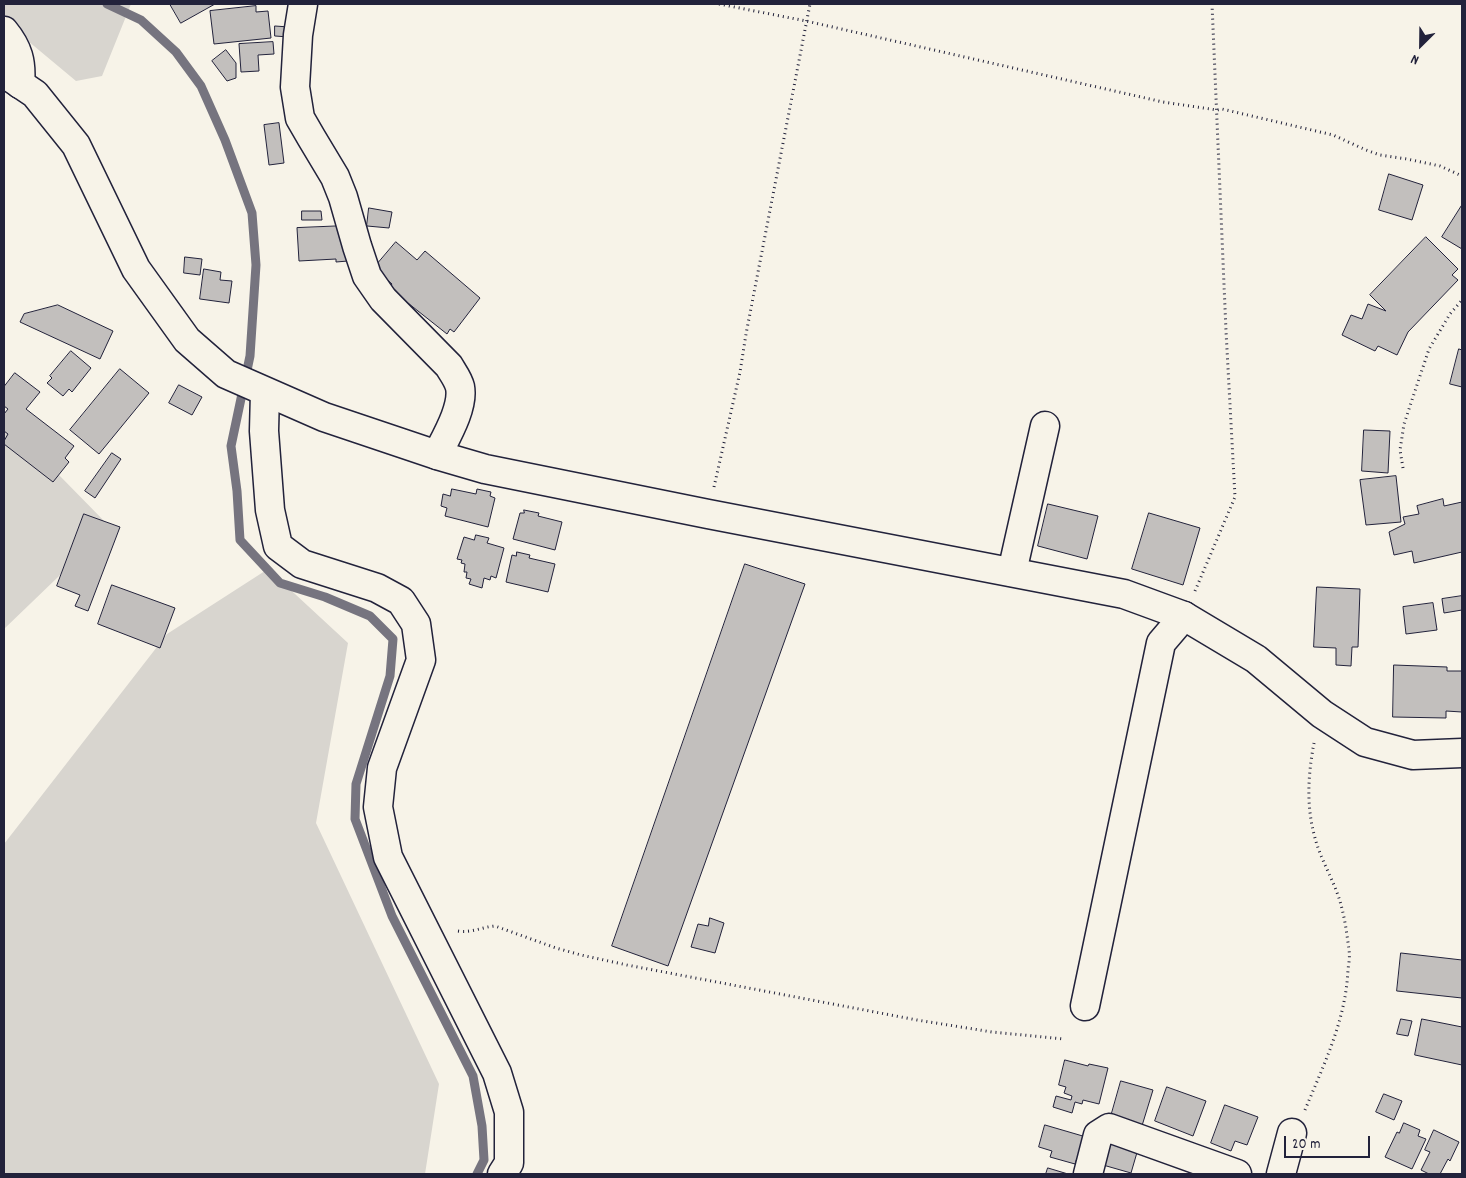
<!DOCTYPE html>
<style>
body{margin:0}
#map{position:relative;width:1466px;height:1178px;overflow:hidden;background:#f7f3e8;font-family:Dekko,sans-serif}
canvas{display:block}
.frame{position:absolute;inset:0;border:5px solid #22223b;pointer-events:none}
.north{position:absolute;left:1396px;top:20px;width:50px;height:50px;-webkit-text-stroke:4px #f7f3e8;paint-order:stroke;rotate:203deg;font-size:14px;font-weight:700;line-height:20px;text-align:center;color:#22223b}
.north::after{content:'';display:block;margin:auto;width:18px;height:22px;background:#22223b;clip-path:polygon(50% 0,100% 100%,50% 72%,0 100%)}
.scale{position:absolute;left:1284px;top:1136px;width:86px;height:22px;box-sizing:border-box;border:2px solid #22223b;border-top:0;padding-left:6px;font-size:15px;line-height:18px;white-space:nowrap;color:#22223b;-webkit-text-stroke:4px #f7f3e8;paint-order:stroke}
</style>
<div id="map">
<canvas width="1466" height="1178"></canvas>
<div class="frame"></div>
<div class="north">N</div>
<div class="scale">20 m</div>
</div>
<script>
const ctx = document.querySelector('canvas').getContext('2d');
ctx.lineJoin = 'round';
function fill(path, color) {
  ctx.fillStyle = color;
  ctx.fill(path, 'evenodd');
}
function strokePath(path, color, width, dash) {
  ctx.strokeStyle = color;
  ctx.lineWidth = width;
  ctx.lineCap = dash ? 'butt' : 'round';
  ctx.setLineDash(dash || []);
  ctx.stroke(path);
}
fill(new Path2D(`
 M4 4H131L102 76 76 81 4 21Z
 M4 419 110 527 4 629Z
 M268 569 348 643 316 823 439 1084 425 1174H4V844L167 634Z`), '#d8d5cf');
strokePath(new Path2D(`
 M107 4 141 20 176 52 201 86 225 140 252 213 256 265 250 356 231 446 237 491 240 540 280 583 325 597 370 616 393 639 390 676 356 784 355 819 392 916 473 1076 482 1126 484 1160 477 1174`), '#76747f', 9);
const building = new Path2D(`
 M170 4H215L181 23Z
 M256 6V12L268 11 271 38 214 44 210 11Z
 M275 26 289 27V37L275 36Z
 M273 42 274 54 258 55 259 71 241 72 239 44Z
 M226 50 236 63V78L227 81 212 61Z
 M279 123 284 163 269 165 264 125Z
 M1389 174 1423 185 1412 220 1379 210Z
 M1462 205V249L1442 237Z
 M369 208 392 212 389 228 367 226Z
 M302 211H321L322 220H302Z
 M345 226 348 261 336 262V259L299 261 297 228Z
 M1426 237 1458 269 1452 275 1458 280 1408 332 1397 355 1378 346 1375 351 1342 335 1351 315 1362 319 1368 304 1386 311 1370 295Z
 M396 242 417 260 425 251 480 298 454 332 450 329 447 334 389 288 392 284 374 268Z
 M185 257 202 259 200 275 184 273Z
 M204 269 221 272 220 280 232 281 229 303 200 299Z
 M58 305 113 331 100 359 20 322 24 314Z
 M1459 349 1462 350V387L1450 384Z
 M71 351 91 368 72 392 69 389 63 396 47 383 52 378 50 376Z
 M120 369 149 393 99 454 70 430Z
 M15 373 40 392 26 409 74 446 65 458 69 462 53 482 4 444V441L8 434 4 431V414L8 409 4 406V387Z
 M179 385 202 397 192 415 169 403Z
 M1364 430 1390 431 1388 473 1362 471Z
 M112 453 121 459 95 498 85 491Z
 M1396 476 1401 522 1366 525 1360 480Z
 M452 489 476 494 477 489 491 492 490 496 495 498 488 527 445 516 447 508 441 506 443 494 450 496Z
 M1443 499 1444 506 1462 502V552L1414 563 1412 551 1394 555 1389 532 1405 524 1403 517 1419 514 1417 506Z
 M1048 504 1098 516 1087 559 1038 546Z
 M524 510 539 513 538 516 562 522 555 550 513 539 520 513H524Z
 M1149 513 1200 528 1183 585 1132 569Z
 M84 514 120 527 88 611 75 606 80 595 57 586Z
 M476 535 489 538 487 543 504 548 496 578 491 576 490 580 484 578 482 588 469 584 471 579 466 578 467 572H464L465 564 461 563 462 560 457 559 464 537 474 540Z
 M517 552 530 555 529 558 555 564 548 592 506 582 512 555 516 556Z
 M745 564 805 584 668 966 612 946Z
 M112 585 175 608 160 648 98 624Z
 M1317 587 1360 589 1358 647H1352L1351 666 1336 665V648L1314 647Z
 M1462 596V610L1444 613 1442 599Z
 M1433 603 1437 630 1406 634 1403 607Z
 M1394 665 1447 667V671H1462V712L1446 711V718L1393 717Z
 M710 918 724 923 715 953 691 947 698 924 708 926Z
 M1401 953 1462 960V998L1397 991Z
 M1401 1019 1412 1021 1408 1036 1397 1034Z
 M1422 1019 1462 1027V1065L1415 1055Z
 M1065 1060 1088 1066 1089 1064 1108 1068 1099 1104 1083 1100 1082 1104 1075 1102 1072 1113 1053 1107 1056 1096 1071 1100 1072 1096 1064 1093 1066 1087 1059 1085Z
 M1121 1081 1153 1090 1141 1129 1110 1120Z
 M1167 1087 1206 1101 1193 1136 1155 1121Z
 M1384 1094 1402 1101 1394 1120 1376 1112Z
 M1225 1105 1258 1117 1247 1145 1235 1141 1231 1151 1211 1143Z
 M1404 1123 1420 1130 1418 1136 1426 1139 1412 1169 1385 1157 1397 1132 1399 1133Z
 M1045 1125 1093 1139 1086 1161 1077 1158 1075 1164 1050 1157 1052 1151 1039 1147Z
 M1434 1130 1459 1142 1450 1161 1448 1159 1440 1174H1429L1421 1170 1430 1152 1425 1150Z
 M1103 1139 1138 1149 1131 1173 1096 1163Z
 M1048 1168 1068 1174H1046Z`);
fill(building, '#c2bfbd');
strokePath(building, '#22223b', 1);
const minor = new Path2D(`
 M303 4 298 35 295 87 300 118 311 137 335 177 343 197 357 246 367 276 383 299 449 366C453 373 458 379 460 387 464 407 446 437 437 455
 M4 31C18 48 22 62 20 84
 M265 392 264 431 270 510 278 546 302 564 377 588 401 601 416 624 421 660 382 768 378 807 388 857 497 1073 509 1112V1163L502 1174
 M1012 572 1045 426
 M1085 1006 1161 643 1184 616
 M1088 1174 1098 1135 1109 1128 1237 1174
 M1281 1174 1292 1133`);
const tertiary = new Path2D(`
 M4 73 35 94 76 145 136 269 187 340 226 374 324 417 437 455 485 469 708 514 1124 594 1184 616 1256 659 1322 714 1365 742 1413 755 1462 753`);
strokePath(minor, '#22223b', 31);
strokePath(tertiary, '#22223b', 31);
strokePath(new Path2D(`
 M719 4 806 21 1163 102 1217 110 1222 109 1333 135 1366 150 1380 155 1407 159 1440 166 1462 176
 M1403 468 1400 450 1404 424 1429 349 1450 314 1462 300
 M714 487 740 372 746 334 810 4
 M1195 591 1235 497 1226 331 1212 4
 M458 931C472 933 482 927 495 926L556 948 581 955 627 965 917 1020 992 1032 1064 1039
 M1305 1110C1324 1064 1346 1020 1348 969 1349 963 1350 956 1349 950 1347 935 1345 919 1341 905 1335 882 1321 861 1315 838 1306 806 1308 775 1314 743`), '#22223b', 3, [1, 4]);
strokePath(minor, '#f7f3e8', 28);
strokePath(tertiary, '#f7f3e8', 28);
</script>
